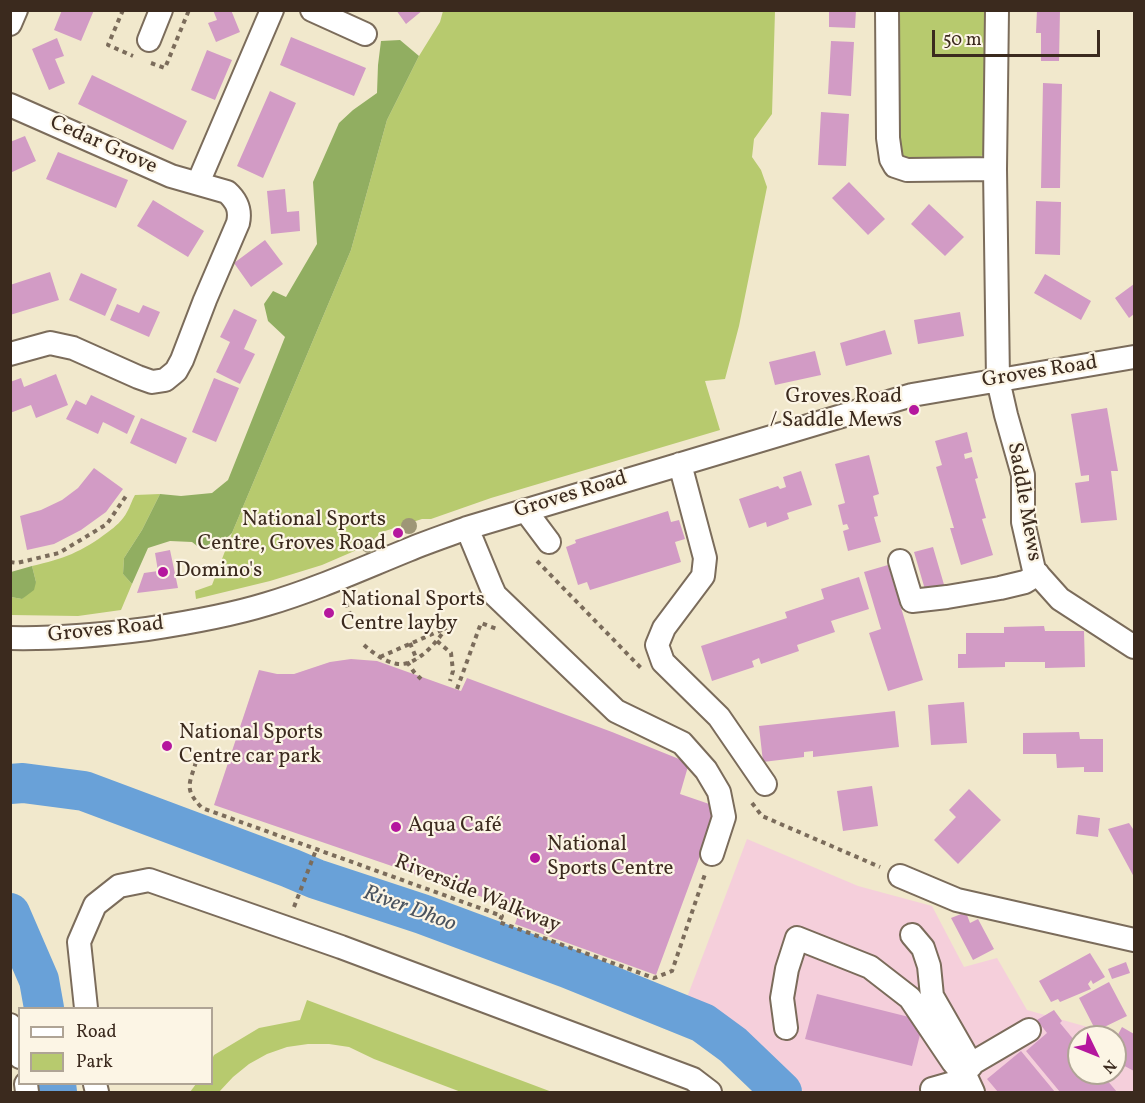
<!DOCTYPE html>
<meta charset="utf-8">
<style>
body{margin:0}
#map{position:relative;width:1145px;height:1103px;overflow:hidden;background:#f1e8cc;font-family:Vollkorn,serif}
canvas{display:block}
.frame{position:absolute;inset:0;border:12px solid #3b2a1e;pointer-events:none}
.legend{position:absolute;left:18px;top:1007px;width:195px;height:78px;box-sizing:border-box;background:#fcf5e5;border:2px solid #afa495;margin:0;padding:8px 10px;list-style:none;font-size:18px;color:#3b2a1e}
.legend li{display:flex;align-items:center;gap:12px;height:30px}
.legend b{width:30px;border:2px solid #afa495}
.north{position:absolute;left:1067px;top:1025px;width:60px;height:60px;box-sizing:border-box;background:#fcf5e5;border:2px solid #afa495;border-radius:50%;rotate:133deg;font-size:16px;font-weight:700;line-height:24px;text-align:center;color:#3b2a1e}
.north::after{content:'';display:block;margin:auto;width:21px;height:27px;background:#b5179e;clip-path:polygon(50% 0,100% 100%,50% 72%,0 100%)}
.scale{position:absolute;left:932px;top:30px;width:168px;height:27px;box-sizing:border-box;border:3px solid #3b2a1e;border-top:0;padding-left:8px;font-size:18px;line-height:21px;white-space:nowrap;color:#3b2a1e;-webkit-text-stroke:4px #fcf5e5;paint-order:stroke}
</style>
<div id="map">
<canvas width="1145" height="1103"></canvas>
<div class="frame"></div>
<ul class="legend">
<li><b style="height:8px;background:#fff"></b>Road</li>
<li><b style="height:16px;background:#b7ca6e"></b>Park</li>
</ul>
<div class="north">N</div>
<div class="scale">50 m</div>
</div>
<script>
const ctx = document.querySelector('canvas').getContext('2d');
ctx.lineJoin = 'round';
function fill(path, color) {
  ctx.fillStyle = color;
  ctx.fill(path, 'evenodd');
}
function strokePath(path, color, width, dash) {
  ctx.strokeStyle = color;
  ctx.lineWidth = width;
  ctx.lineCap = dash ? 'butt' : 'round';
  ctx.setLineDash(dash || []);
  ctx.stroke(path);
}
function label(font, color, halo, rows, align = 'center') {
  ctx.font = font + ' Vollkorn,serif';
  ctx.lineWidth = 4.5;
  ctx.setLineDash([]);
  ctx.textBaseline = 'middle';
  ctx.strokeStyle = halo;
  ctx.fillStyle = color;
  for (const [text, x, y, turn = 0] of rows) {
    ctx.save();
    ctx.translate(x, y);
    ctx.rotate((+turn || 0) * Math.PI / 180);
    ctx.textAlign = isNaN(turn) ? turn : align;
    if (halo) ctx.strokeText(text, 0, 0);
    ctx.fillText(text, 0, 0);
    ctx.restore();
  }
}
fill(new Path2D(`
 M747 839 858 886 932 906 964 967 997 958 1027 1010 1134 1040V1092H804L743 1034 686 1000ZM1079 1037H1115V1073H1079Z`), '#f5cfdb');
fill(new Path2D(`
 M443 11H775L772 114 754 139 752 157 761 170 767 187 739 326 725 379 705 381 720 430 491 498 431 519H422L382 532 366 546 322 565 270 581 196 599 195 591 212 585 232 533 351 250 387 120 419 56 440 22Z
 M900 11H985L984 154 979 158 908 160 902 159 898 150Z
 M160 494 142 530 124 558 123 574 132 584 121 610 78 616 11 615V597L22 599 36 582 32 566C63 559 82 552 108 532 115 527 123 520 127 512 130 507 132 500 135 495Z
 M307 1000 552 1092H461L374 1059 349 1047 329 1044H308L287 1047 267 1054 249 1064 233 1077 219 1092H190L196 1084H212V1059L214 1055 259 1028 300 1020Z`), '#b7ca6e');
fill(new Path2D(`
 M400 40 419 56 387 120 351 250 232 533 215 550 201 549 192 542 170 541 148 548 132 584 123 574 124 558 142 530 160 494 181 496 212 493 228 480 285 337 268 321 264 304 273 291 286 297 317 244 313 182 339 123 353 110 377 93 378 65 381 41Z
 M32 566 36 582 34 590 22 599 11 597V572Z`), '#91ae61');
strokePath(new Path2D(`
 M10 784 23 783 84 791 290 868 316 879 422 914 567 968 703 1023 733 1045 782 1092
 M10 913 39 980 44 1008
 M56 1084 57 1092`), '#69a1d8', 40);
fill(new Path2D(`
 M62 10H94L81 41 54 30Z
 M213 10H231L240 32 216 42 208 23 217 20Z
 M396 10H423L406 24Z
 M829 10H856L855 28 829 27Z
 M1037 10H1060L1059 61H1041V33H1036Z
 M291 37 366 68 354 96 280 65Z
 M57 38 64 56 55 59 65 83 49 90 32 49Z
 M831 41 854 42 851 96 828 94Z
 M207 50 232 60 215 100 191 90Z
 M92 75 187 121 173 150 78 104Z
 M1043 83 1062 84 1060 188H1041Z
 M270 91 296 103 263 178 237 166Z
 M821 112 849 114 846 166 818 165Z
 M25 136 36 161 10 173V142Z
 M58 152 128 180 116 208 46 179Z
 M849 182 885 219 868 235 832 198Z
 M285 189 287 212 299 211 300 231 271 234 267 191Z
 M153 200 204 231 188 257 137 226Z
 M1036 201 1061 202 1060 255 1035 254Z
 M929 204 964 237 945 256 911 224Z
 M265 240 283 264 251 287 234 263Z
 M50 272 59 300 10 315V285Z
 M81 273 117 289 105 316 69 300Z
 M1045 274 1091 301 1081 320 1034 293Z
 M1134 284V314L1129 318 1115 298Z
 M117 304 139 313 143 305 160 312 149 337 110 320Z
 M234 309 257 320 244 349 255 354 240 384 216 372 230 342 220 337Z
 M960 312 964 336 918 344 914 320Z
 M885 330 892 354 846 366 840 343Z
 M815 351 821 375 775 385 769 362Z
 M56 374 68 405 36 418 31 405 10 413V382L21 378 24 387Z
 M214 378 239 388 216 442 192 432Z
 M91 395 135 416 127 434 103 422 98 434 66 419 76 400 86 405Z
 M1107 408 1118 471H1111L1117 520 1081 523 1075 483 1089 481V475L1081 476 1071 414Z
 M141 418 187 438 176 464 130 443Z
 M967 432 972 452 964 454 965 459 972 457 978 478 975 479 986 518 982 519 993 555 961 565 950 528H954L936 467 942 465 935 441Z
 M869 455 879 494 873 496 878 516 874 517 881 542 848 551 843 531 849 529 847 524 843 525 838 505 845 503 835 464Z
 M94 468 123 489 106 512 81 530 54 544 27 550 20 516 41 510 62 500 78 488Z
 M801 471 812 505 787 513 789 519 767 527 766 522 749 528 739 499 778 486 780 489 786 487 783 477Z
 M668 511 671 522 679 520 685 539 675 542 681 562 590 590 587 582 578 585 566 547 576 543 575 540Z
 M933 547 945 588 926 593 914 552Z
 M170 550 178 588 137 593 144 573 158 571 155 553Z
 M888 565 923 680 888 691 869 633 881 629 864 572Z
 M859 577 869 609 831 621 835 632 797 645 799 651 761 664 759 658 752 661 754 667 712 681 701 646 787 618 785 612 824 599 821 589Z
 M1044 626 1045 631H1084L1085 667 1045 668V662H1005V667L958 668V654H966V633H1004V627Z
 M351 659 377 661 461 691 467 678 612 732 689 763 680 794 718 807 656 975 515 924 520 910 214 805 259 670 277 674H294L330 662Z
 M964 702 967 743 931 745 928 705Z
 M895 711 899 747 813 757V751L804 752V757L763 762 759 726Z
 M1079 732 1080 739H1103V772H1084V767L1057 768 1056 754H1023V733Z
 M872 786 878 826 843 831 837 791Z
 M969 789 1001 820 958 864 934 840 956 817 949 810Z
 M1078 815 1100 818 1098 837 1076 834Z
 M1129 823 1133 829 1134 828V877L1108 829Z
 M961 914 967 915 970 923 978 919 994 949 973 960 951 918Z
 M1090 953 1105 977 1093 984 1091 980 1088 984 1091 989 1060 1002 1058 999 1051 1002 1039 981Z
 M1126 962 1130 973 1112 979 1108 969Z
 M1109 982 1127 1016 1096 1031 1079 998Z
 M817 994 913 1018 912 1024 922 1027 912 1066 805 1039Z
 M1054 1010 1062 1021 1060 1023 1079 1046V1073H1101L1117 1092H1060L1026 1051 1047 1033 1037 1020Z
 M1122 1027 1134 1034V1071L1115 1061V1040Z
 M1021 1051 1055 1092H998L987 1079Z`), '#d29bc5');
const minor = new Path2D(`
 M312 10 365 34
 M887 10 888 138 891 159 895 166 907 170 995 169
 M997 10 995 169 998 380 1006 415 1023 475V522L1034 570 1060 599 1134 647
 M10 24 16 10
 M149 40 161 10
 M10 105 171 176 227 192C237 201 241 210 238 223L205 300 182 360 176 371 165 380 152 382 138 377 73 348 50 343 10 354
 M198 183 272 10
 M680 464 705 558 703 576 664 628 657 645 663 662 719 717 765 784
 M525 510 549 542
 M467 528 491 586 495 595 616 711 682 743 706 770 719 792 724 817 712 854
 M900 561 912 601 947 597 1000 588 1025 582 1038 574
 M10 638C56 639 101 635 147 629 187 623 228 616 267 604 315 590 361 569 408 550 427 542 448 535 467 528L912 395 1134 357
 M900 876 957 900 1134 940
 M912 935 923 948 929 966 932 996 971 1064V1066
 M86 1008 79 942 95 905 119 886 149 880 341 947 693 1079 710 1092
 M10 1025 20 1057
 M786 1028 782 998 787 969 797 938 870 967 910 998 953 1062 967 1079 973 1092
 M971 1064 1029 1030
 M26 1084 27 1092
 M95 1084 97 1092
 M932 1089 967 1079`);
strokePath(minor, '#7b6c5b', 26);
strokePath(new Path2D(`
 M123 10 108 45 133 56
 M151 63 165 68 189 10
 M537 561 641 668
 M10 562 17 563 59 553 107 524 128 493
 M346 603 352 619
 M437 641 451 653 453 671 450 681
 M410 643 417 660
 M364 645C373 653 385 662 398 664 417 666 437 642 446 628
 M380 657 446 628
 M407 662 414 672 421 679
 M457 689 481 623 497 629
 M196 762C189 785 184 789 202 808L502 916 499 922 654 978 672 971 705 874
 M752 803 762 816 880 867
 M294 907 316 850`), '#7b6c5b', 4, [4.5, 4.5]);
strokePath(minor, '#fff', 22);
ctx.fillStyle = '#9e9677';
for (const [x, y] of [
 [409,526],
 [369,545]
]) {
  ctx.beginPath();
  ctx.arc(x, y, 8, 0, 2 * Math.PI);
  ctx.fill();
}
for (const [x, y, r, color] of [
 [914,410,6,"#b5179e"],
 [398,533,6,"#b5179e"],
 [163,572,6,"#b5179e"],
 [329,613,6,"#b5179e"],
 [167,746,6,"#b5179e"],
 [396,827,6,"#b5179e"],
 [535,858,6,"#b5179e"]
]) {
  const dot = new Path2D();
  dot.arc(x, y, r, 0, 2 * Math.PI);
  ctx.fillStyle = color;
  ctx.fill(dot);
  strokePath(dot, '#fcf5e5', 2);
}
label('21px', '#3b2a1e', '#fcf5e5', [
 ["Cedar Grove",103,146,24],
 ["Groves Road",1040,373,-9],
 ["Groves Road",571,496,-17],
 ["Saddle Mews",1023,502,80],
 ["Groves Road",106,631,-6],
 ["Riverside Walkway",477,895,22]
]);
label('21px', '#3b2a1e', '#fcf5e5', [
 ["Groves Road",902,398,"right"],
 ["/ Saddle Mews",902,422,"right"],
 ["National Sports",386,521,"right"],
 ["Centre, Groves Road",386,545,"right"],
 ["Domino's",175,572],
 ["National Sports",341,601],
 ["Centre layby",341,625],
 ["National Sports",179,734],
 ["Centre car park",179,758],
 ["Aqua Café",408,827],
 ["National",547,846],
 ["Sports Centre",547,870]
], 'left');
label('italic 22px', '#4b545f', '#fcf5e5', [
 ["River Dhoo",409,910,20]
]);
</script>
